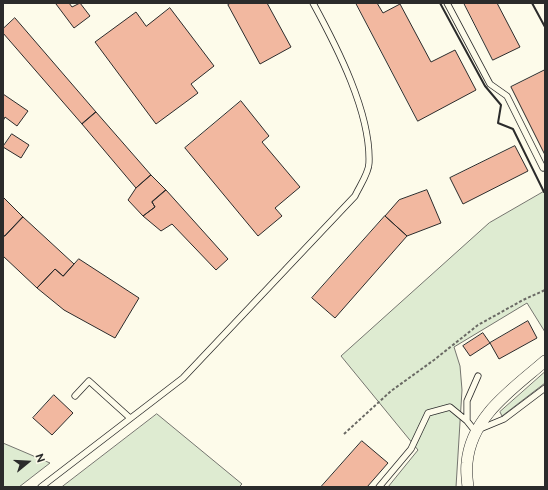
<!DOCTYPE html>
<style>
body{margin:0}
#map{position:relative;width:548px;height:490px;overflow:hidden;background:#fdfbea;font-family:Raleway,sans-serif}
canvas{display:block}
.frame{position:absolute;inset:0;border:4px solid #2b2b2b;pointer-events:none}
.north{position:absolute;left:8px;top:442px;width:40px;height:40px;-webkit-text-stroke:3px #fdfbea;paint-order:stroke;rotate:72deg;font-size:11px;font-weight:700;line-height:16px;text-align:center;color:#2b2b2b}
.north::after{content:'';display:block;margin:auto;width:14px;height:18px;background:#2b2b2b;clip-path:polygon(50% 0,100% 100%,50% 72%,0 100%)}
</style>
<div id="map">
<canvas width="548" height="490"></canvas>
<div class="frame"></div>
<div class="north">N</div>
</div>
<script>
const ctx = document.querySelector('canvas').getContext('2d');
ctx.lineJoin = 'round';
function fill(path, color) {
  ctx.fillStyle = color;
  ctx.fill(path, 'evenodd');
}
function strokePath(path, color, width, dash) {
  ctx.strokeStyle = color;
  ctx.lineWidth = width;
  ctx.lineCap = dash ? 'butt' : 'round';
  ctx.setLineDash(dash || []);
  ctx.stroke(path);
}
const green = new Path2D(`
 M545 191V332L527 303 454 347 460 366 462 390 456 487H388L418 450 341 356 489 223Z
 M545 372V383L502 416 500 412Z
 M157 414 242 484 239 487H62Z
 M3 443 50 463 19 487H3Z`);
fill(green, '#deebd1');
strokePath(green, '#74746e', 1);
const building = new Path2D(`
 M69 3 72 7 80 3 90 16 74 28 56 4Z
 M231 3H267L291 47 260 64 228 5Z
 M356 3H377L383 13 400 4 431 62 455 50 476 90 418 121Z
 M464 3H497L520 47 493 60Z
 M170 8 214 66 191 84 198 93 156 124 95 42 136 12 146 26Z
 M15 18 96 112 82 124 3 33V29Z
 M545 70V155L511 87Z
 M3 94 28 111 17 126 5 117 3 121Z
 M241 101 269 136 262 142 300 187 275 208 282 216 258 236 185 148Z
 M96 112 151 175 136 188 82 124Z
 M12 134 29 145 21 158 3 147Z
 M515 146 528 171 463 204 450 178Z
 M151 175 166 190 152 202 155 207 143 216 128 200 136 188Z
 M166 190 228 259 216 270 172 224 161 231 143 216 155 207 152 202Z
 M427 190 441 223 407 236 385 216 399 200Z
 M3 197 23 217 5 236 3 235Z
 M385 216 407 236 335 318 312 298Z
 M23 217 74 264 63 276 55 269 37 288 3 256V238Z
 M79 259 139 298 115 338 64 310 37 288 55 269 63 276Z
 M528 321 537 338 499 359 490 343Z
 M483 333 490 343 470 356 463 346Z
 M54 395 73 413 52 435 33 418Z
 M362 441 388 463 367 487H321Z`);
fill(building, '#f2b8a0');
strokePath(building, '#2b2b2b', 1);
const lane = new Path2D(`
 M447 3 490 84 507 96 543 168
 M478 376 467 401V421L475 431 504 419 545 388
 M75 396 89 381 130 418
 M41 487 183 378 355 196C359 187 369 173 369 163 371 113 337 47 313 3
 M379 487 411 449 428 413 450 407 467 421`);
const street = new Path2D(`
 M468 487C467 479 466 470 467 463 471 416 513 389 545 361`);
strokePath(lane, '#2b2b2b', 7);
strokePath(street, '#2b2b2b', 12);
strokePath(new Path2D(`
 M344 434 391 391 434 360 478 325 523 300 545 290`), '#6a6964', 2, [3, 2]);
strokePath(lane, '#fdfbea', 5.5);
strokePath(street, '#fdfbea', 11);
strokePath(new Path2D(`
 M440 3 485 86 501 105 498 123 513 129 544 192
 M532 3 545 27`), '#2b2b2b', 2);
</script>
